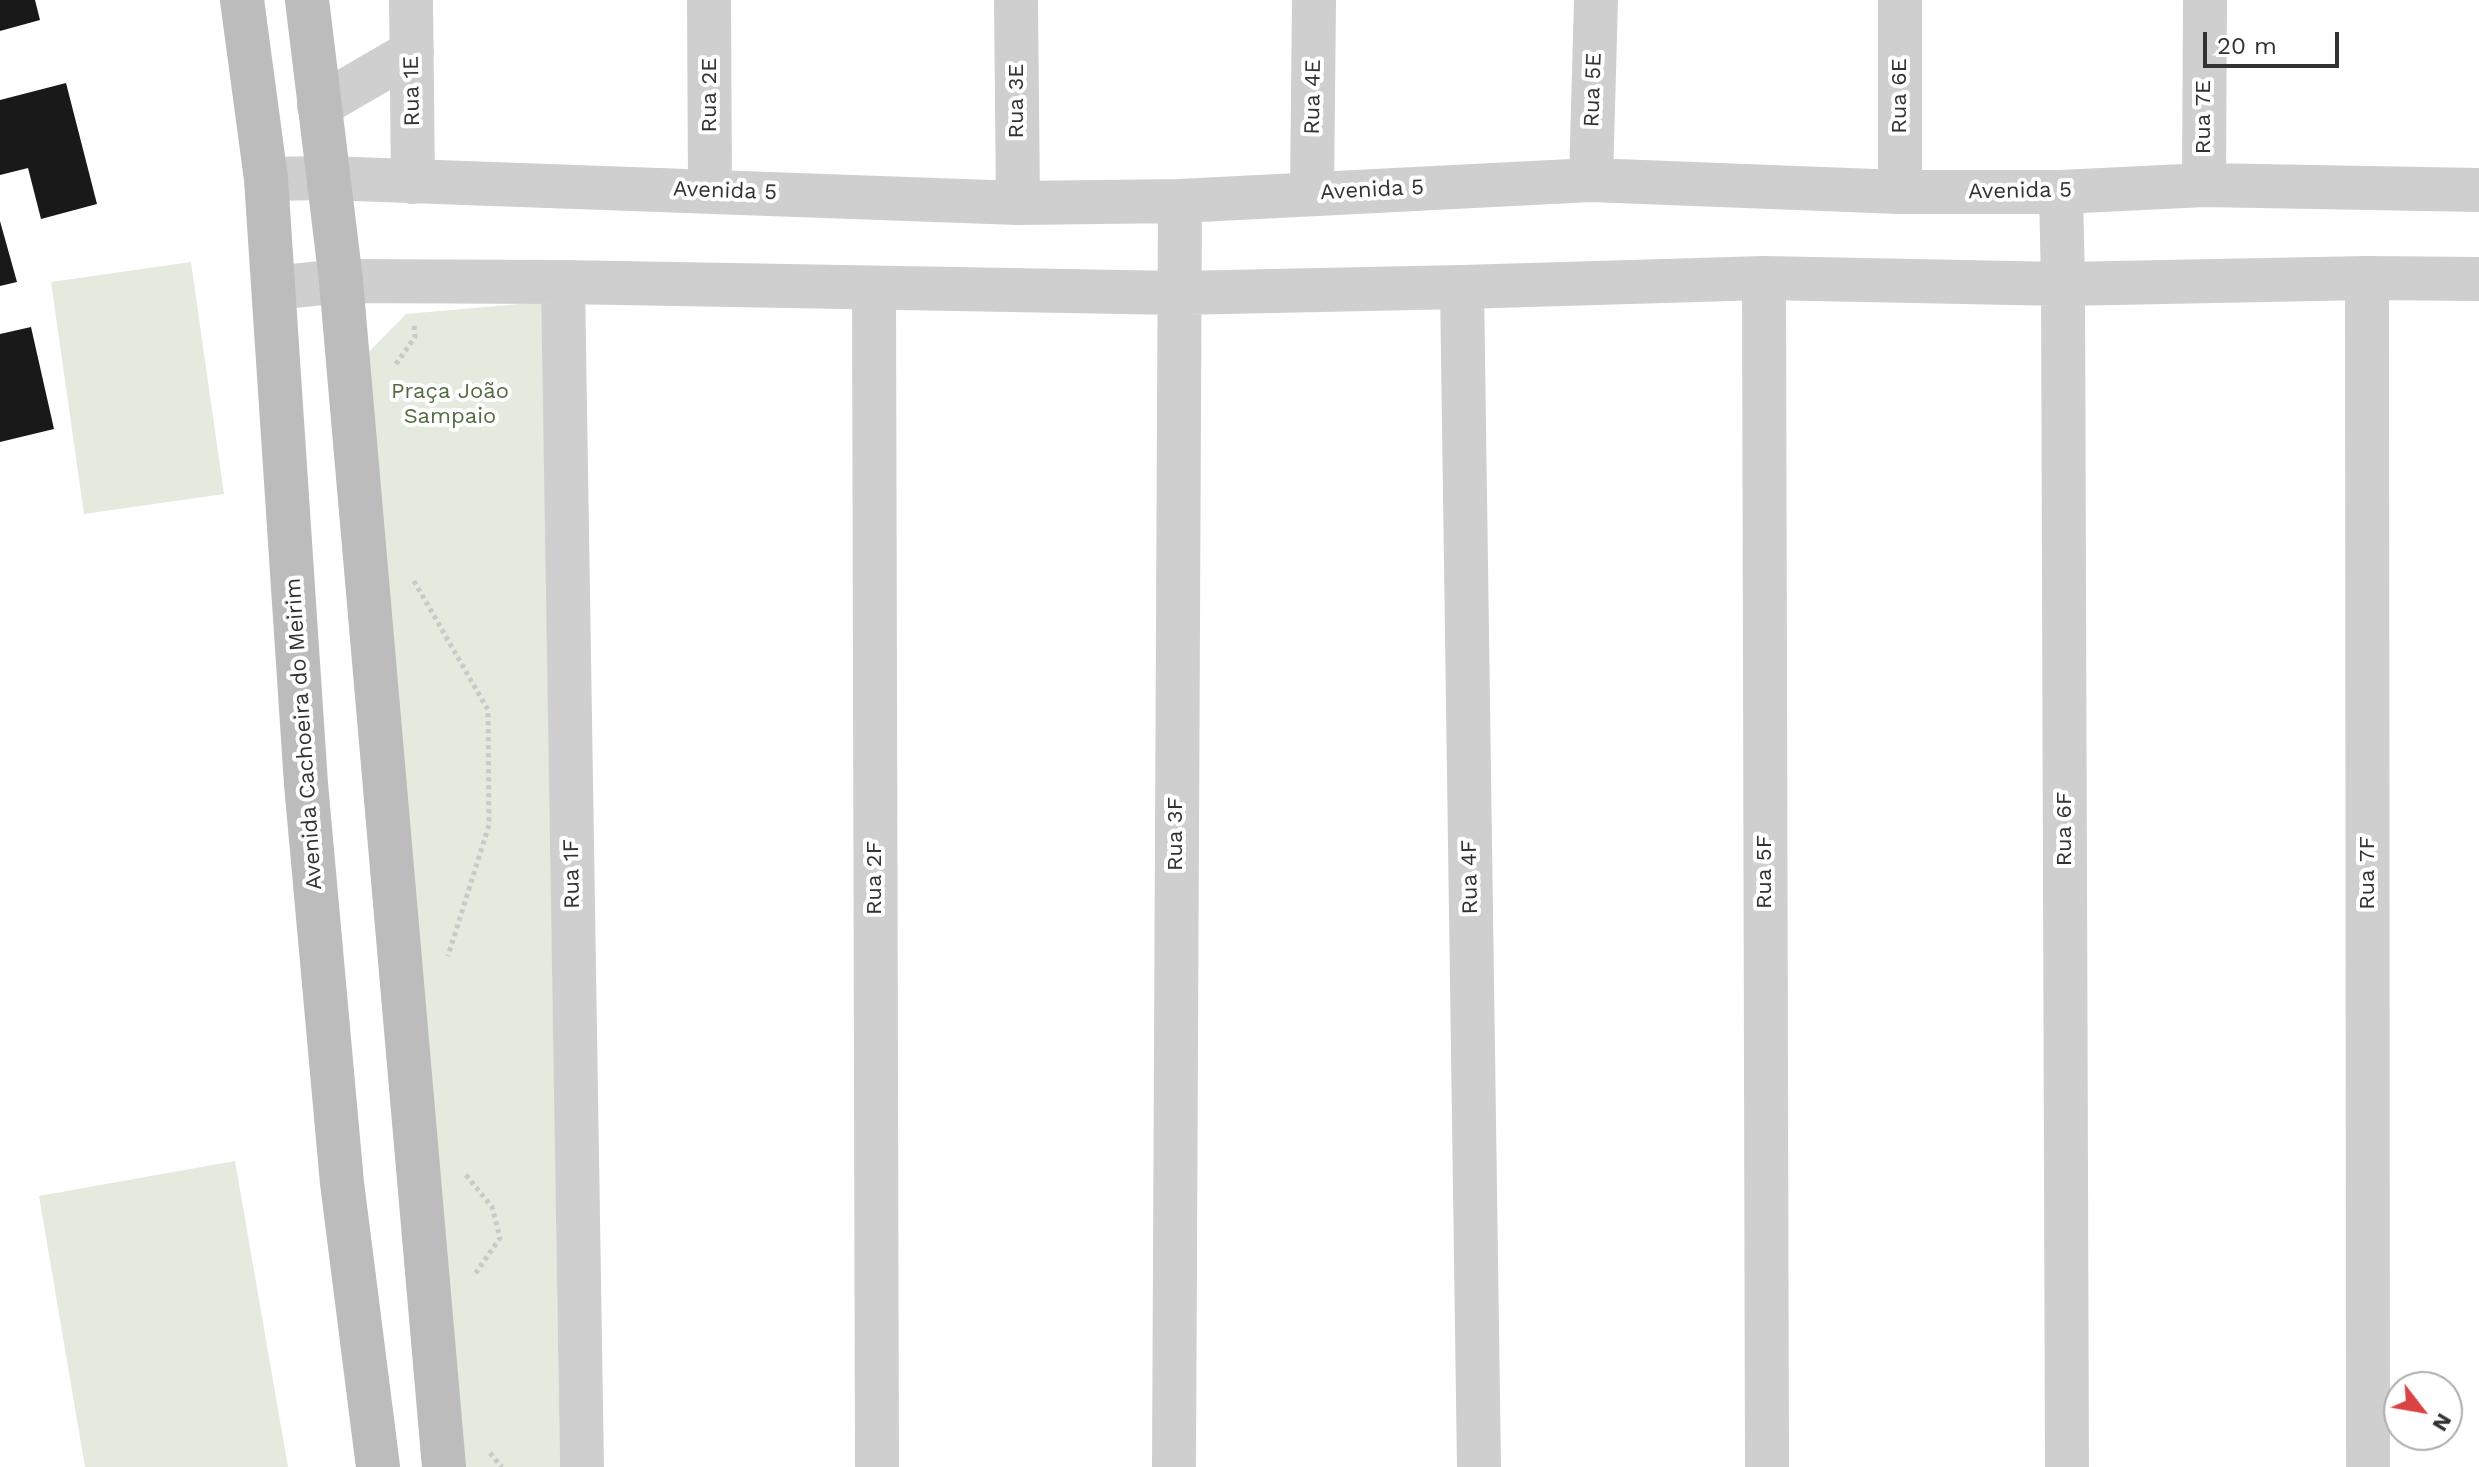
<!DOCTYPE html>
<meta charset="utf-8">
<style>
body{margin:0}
#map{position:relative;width:2479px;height:1467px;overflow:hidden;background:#fff;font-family:"Work Sans",sans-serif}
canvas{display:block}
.north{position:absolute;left:2383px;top:1371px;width:80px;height:80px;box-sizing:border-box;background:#fff;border:2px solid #adadad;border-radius:50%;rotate:121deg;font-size:22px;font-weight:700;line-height:32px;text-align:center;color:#323232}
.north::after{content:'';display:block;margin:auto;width:28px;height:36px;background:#d94344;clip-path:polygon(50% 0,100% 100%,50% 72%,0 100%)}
.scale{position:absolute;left:2203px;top:32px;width:136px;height:36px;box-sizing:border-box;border:4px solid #323232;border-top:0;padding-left:10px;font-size:24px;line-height:28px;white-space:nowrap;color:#323232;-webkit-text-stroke:6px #fff;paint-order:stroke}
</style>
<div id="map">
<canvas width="2479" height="1467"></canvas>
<div class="north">N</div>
<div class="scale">20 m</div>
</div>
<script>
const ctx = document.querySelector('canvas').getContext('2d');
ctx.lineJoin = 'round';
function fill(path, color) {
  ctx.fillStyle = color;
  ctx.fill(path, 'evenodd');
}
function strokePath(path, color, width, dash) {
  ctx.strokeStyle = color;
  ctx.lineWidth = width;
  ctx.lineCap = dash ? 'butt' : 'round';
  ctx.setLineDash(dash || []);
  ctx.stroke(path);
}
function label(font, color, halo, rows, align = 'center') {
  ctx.font = font + ' "Work Sans",sans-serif';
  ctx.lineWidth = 8;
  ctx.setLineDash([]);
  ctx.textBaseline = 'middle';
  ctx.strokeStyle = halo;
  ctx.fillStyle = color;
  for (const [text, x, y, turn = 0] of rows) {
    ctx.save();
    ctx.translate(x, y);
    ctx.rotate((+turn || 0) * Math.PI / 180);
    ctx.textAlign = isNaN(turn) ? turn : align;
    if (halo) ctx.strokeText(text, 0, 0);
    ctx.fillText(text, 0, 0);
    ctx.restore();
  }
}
fill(new Path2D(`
 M191 262 224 494 84 514 51 282Z
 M542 302 560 1467H448L353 368 406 314Z
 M235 1161 288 1467H85L39 1196Z`), '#e4eade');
fill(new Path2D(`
 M0 0H35L40 20 0 31Z
 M66 83 97 204 41 219 28 168 0 175V100Z
 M0 221 17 282 0 286Z
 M31 327 54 429 0 442V334Z`), '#191919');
strokePath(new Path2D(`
 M396 364 415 337 414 325
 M414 581 488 710 489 825 448 956
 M466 1175 492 1207 500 1238 475 1274
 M490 1453 502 1467`), '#c9c9c9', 5, [4, 4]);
strokePath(new Path2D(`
 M411 0 413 182
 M709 0 710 190
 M1016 0 1018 203
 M319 106 412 52
 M266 179 327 178 1018 203 1180 201 1591 180 1900 192H2061L2204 185 2479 190
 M1591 180 1596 0
 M2204 185 2205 0
 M1900 192V0
 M2061 192 2063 284 2067 1467
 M1312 193 1314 0
 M1764 278 1767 1467
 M2367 278 2368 1467
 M563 282 582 1467
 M1462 287 1479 1467
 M274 288 341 281 563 282 1178 293 1462 287 1764 278 2063 284 2367 278 2479 279
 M874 288 877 1467
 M1174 1467 1180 201`), '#cfcfcf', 44);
strokePath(new Path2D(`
 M242 0 266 179 306 784 342 1183 378 1467
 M307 0 341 281 444 1467`), '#bcbcbc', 44);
label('22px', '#323232', '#fff', [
 ["Rua 5E",1593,90,-88],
 ["Rua 1E",412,91,-91],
 ["Rua 2E",710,95,-90],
 ["Rua 6E",1900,96,-90],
 ["Rua 4E",1313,97,-89],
 ["Rua 3E",1017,101,-90],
 ["Rua 7E",2204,117,-90],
 ["Avenida 5",1372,190,-3],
 ["Avenida 5",725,191,2],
 ["Avenida 5",2020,191,-1],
 ["Avenida Cachoeira do Meirim",304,734,-94],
 ["Rua 6F",2065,829,-90],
 ["Rua 3F",1176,834,-90],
 ["Rua 5F",1765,872,-90],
 ["Rua 7F",2368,873,-90],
 ["Rua 1F",572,874,-91],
 ["Rua 4F",1470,877,-91],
 ["Rua 2F",875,878,-90]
]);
label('22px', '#526b41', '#fff', [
 ["Praça João",450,392],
 ["Sampaio",450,417]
]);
</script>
